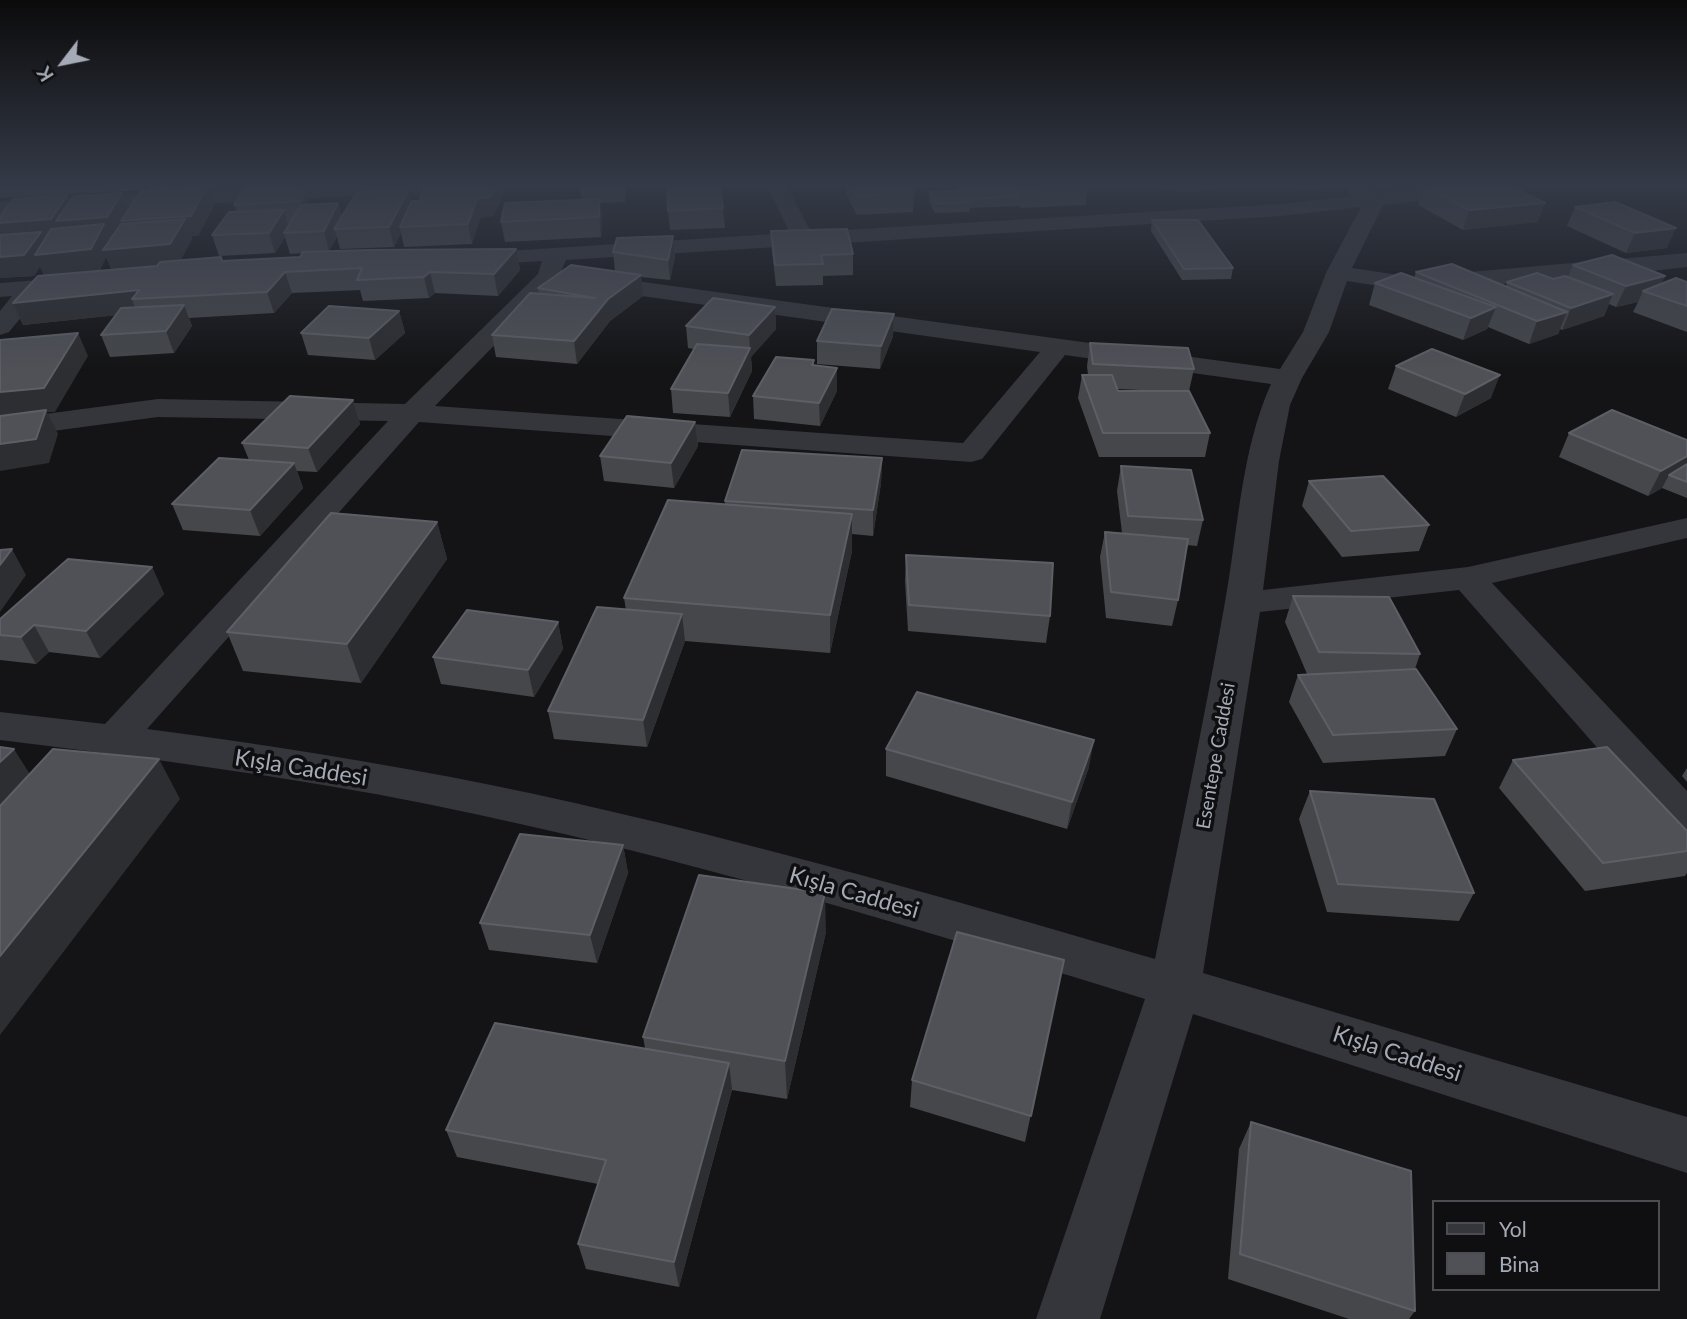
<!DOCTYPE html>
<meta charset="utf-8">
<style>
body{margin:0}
#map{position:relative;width:1687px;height:1319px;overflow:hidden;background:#141416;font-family:Lato,sans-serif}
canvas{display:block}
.legend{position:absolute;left:1432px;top:1200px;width:228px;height:91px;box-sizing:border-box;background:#0f0f11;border:2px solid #4b4d53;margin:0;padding:9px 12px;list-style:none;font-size:21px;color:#a5abb6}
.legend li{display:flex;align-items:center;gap:14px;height:35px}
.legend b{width:35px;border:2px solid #4b4d53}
.north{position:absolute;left:28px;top:28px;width:70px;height:70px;-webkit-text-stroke:5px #0f0f11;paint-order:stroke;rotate:238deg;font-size:19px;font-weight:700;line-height:28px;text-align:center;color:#a5abb6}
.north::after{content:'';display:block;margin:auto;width:24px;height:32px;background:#a5abb6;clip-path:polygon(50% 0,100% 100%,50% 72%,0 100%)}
</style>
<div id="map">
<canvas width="1687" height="1319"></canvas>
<ul class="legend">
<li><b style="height:9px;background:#35363b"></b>Yol</li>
<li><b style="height:19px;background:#505157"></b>Bina</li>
</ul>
<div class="north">K</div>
</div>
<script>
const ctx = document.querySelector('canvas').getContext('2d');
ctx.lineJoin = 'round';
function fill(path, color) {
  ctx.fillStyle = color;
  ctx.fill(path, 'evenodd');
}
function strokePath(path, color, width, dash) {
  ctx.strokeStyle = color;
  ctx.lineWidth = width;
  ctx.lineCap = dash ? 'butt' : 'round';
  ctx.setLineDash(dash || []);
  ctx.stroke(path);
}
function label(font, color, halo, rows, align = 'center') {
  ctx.font = font + ' Lato,sans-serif';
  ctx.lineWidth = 7;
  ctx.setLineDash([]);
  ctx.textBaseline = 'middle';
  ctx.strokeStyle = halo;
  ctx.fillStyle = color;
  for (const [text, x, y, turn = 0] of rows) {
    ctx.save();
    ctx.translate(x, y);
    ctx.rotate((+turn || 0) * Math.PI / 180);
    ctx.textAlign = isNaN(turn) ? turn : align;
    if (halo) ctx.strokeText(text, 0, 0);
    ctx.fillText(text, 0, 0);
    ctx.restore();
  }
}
fill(new Path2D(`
 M318 186H449L446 190 439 192 0 214V202Z
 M767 186H787L811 232 1281 204 1352 196 1348 191 1354 186 1365 187 1377 193 1444 186H1509L1506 190 1499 192 1383 205 1352 268 1412 277 1687 253V267L1608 276 1412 291 1347 281 1329 332 1302 378 1290 405 1279 461 1263 590 1468 567 1687 518V538L1492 583 1687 791V837L1671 832 1459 590 1260 612 1203 973 1687 1117V1173L1193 1014 1100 1319H1036L1145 999C910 926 674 854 432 805 289 776 145 758 0 740V712L105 724 388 421 158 417 0 438V420L158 399 405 404 538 274 542 261 467 266 459 264 456 259 459 254 790 233ZM1361 207 1326 273 1303 332 1280 369 592 275 584 277 580 282 584 287 592 289 1040 352 963 443 435 406 557 281 566 260 1281 216ZM1065 355 1271 384C1241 450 1238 531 1225 602 1204 721 1179 840 1155 959 936 895 715 831 491 785 377 762 262 744 147 729L419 422 971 462 982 459Z
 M78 277 86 279 90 284 86 289 40 294 9 332 0 335V311L12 296 0 297V283Z`), '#35363b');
fill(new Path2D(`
 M0 186H145L142 190 0 198Z
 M301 186 303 191H305L309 204 338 203 342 217 408 191 411 202 419 201 424 186H503L504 194 493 216 480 218 472 244 404 247 401 233 394 247 340 249 337 237 329 251 516 249 520 270 498 296 435 293 429 298 363 301 360 290 292 293 274 313 189 318 192 326 174 353 110 357 101 335 116 315 23 325 13 303 44 275 40 266 34 276 0 278V217L70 202 122 193 129 210 149 190 207 187 214 205 198 236H191L192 239 180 261H223L300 257 303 253 290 254 285 237 275 253 219 256 212 235 237 212 234 205ZM106 257 112 270 44 275 100 270Z
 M581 186H626L625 202 600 203 602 218 601 237 505 242 501 222 581 200Z
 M846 186H909L914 193 913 212 857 215 846 194Z
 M958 186H1088L1086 205 1020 208 1019 206 970 208 969 212 935 213 929 202V192L958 191Z
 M1161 186H1213V188L1189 193 1164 189Z
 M1291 186H1339L1296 189Z
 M1425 186 1545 203 1537 222 1463 230 1418 205Z
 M1575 207 1667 248 1626 253 1567 226Z
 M723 208 725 228 670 230 668 211Z
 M1152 220 1233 268 1231 279 1182 280 1151 231Z
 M771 231 853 254V275L823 276V285L776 286 772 251Z
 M673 236 675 257 670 280 641 277 643 296 610 321 577 364 496 357 492 335 539 294 538 288 615 271 613 252Z
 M1573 265 1665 276 1661 284 1687 282V332L1633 312 1638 302 1616 307 1609 304 1604 316 1562 330 1560 329 1558 334 1529 344 1488 327 1487 329 1463 340 1369 305 1375 283 1414 278 1416 272 1506 287 1507 282 1553 279 1568 277Z
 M775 307 776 329 751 357 752 371 730 417 673 413 671 389 694 349 688 348 686 326Z
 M399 311 405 333 375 360 308 355 301 333Z
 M894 314 893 336 880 369 817 364V341Z
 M1090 343 1194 369 1189 391 1210 433 1205 457H1099L1078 398 1082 375H1088L1087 366ZM1117 389 1162 391H1118Z
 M814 360V365L837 368V391L820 426 754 419 753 396Z
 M1396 366 1491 398 1456 417 1388 389Z
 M353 400 360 424 317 472 297 471 303 488 260 536 183 530 172 504 249 460 242 443Z
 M695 422 698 446 674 488 604 481 600 456Z
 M1569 433 1687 440V498L1662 488 1648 496 1559 457Z
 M882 458 881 483 873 536 852 534V551L830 653 685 641 647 747 554 739 548 711 626 610 624 598 725 505V501Z
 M1121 466 1203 520 1197 546 1187 545 1178 600 1172 626 1106 618 1100 557 1105 532 1122 533 1117 491Z
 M1309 481 1429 525 1419 551 1342 557 1302 506Z
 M437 522 447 559 361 683 243 671 227 632Z
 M906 555 1050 616 1046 643 908 631 905 581Z
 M152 567 164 594 100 658 49 652 36 664 0 660V619Z
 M1293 596 1420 654 1415 669 1457 729 1445 756 1323 763 1289 702 1298 675 1307 674 1285 622Z
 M558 622 563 649 534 697 441 684 433 657Z
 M886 749 1089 767 1067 829 886 776Z
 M1513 760 1687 831V873L1685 876 1585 891 1499 788Z
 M1687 768V782L1682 776Z
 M1310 791 1474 893 1459 921 1327 912 1299 819Z
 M623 845 628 873 597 963 489 950 480 923Z
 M826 932 787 1099 732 1090 679 1287 586 1269 578 1244 598 1184 457 1157 446 1130 645 1048 643 1037Z
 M1064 960 1025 1142 910 1107 912 1080Z
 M1251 1122 1415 1311 1409 1319H1349L1228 1279 1239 1149Z`), '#45474b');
fill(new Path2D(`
 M148 186H208L214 205 198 236H191L192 239 178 265 112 270 106 257 100 270 44 275 40 266 34 276 0 278V257L4 243 0 234V223L67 195 75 214 122 193 130 212 149 191ZM109 237H115L112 244Z
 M299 186H301L304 195 305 191 311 210 306 220 301 201 296 192Z
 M495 186H503L504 194 493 216 480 218 472 244 468 224 477 199Z
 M1190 186H1213V188L1189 193Z
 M408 191 413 210 400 227 401 233 394 247 389 227Z
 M599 199 602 218 601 237 599 217Z
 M338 203 343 223 334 229 337 237 329 251 324 231Z
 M1545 203 1537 222 1463 230 1469 210Z
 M284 210 289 229 284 233 285 237 275 253 269 233Z
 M1676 228 1667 248 1626 253 1635 233Z
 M673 236 675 257 670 280 668 260Z
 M516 249 520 270 498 296 494 274Z
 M285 272 292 293 274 313 267 292Z
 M430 272 435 293 429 298 424 277Z
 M641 275 643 296 610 321 577 364 574 341 608 299Z
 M1665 276 1656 295 1643 291 1638 302 1616 307 1626 286Z
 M139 290 132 299 137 313 23 325 13 303Z
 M1613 294 1604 316 1562 330 1571 308Z
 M184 305 192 326 174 353 166 331Z
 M775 307 776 329 751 357 752 371 730 417 728 393 750 349 749 335Z
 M1496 307 1487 329 1463 340 1471 318Z
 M399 311 405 333 375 360 369 338Z
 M1567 312 1558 334 1529 344 1537 321Z
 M894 314 893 336 880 369 881 346Z
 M78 333 88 356 55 412H47L58 434 49 463 0 471V392Z
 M837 368V391L820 426 819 403Z
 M1500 375 1491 398 1456 417 1465 394Z
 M353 400 360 424 317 472 308 448Z
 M695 422 698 446 674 488 671 463Z
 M1687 456V473L1669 475 1662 488 1648 496 1661 471Z
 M882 458 881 483 873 536V510Z
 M294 463 303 488 260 536 250 510Z
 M852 514V551L830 653V615Z
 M437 522 447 559 361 683 347 644Z
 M12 549 26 575 0 612V565Z
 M152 567 164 594 100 658 86 631Z
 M682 614 685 641 647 747 643 720Z
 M558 622 563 649 534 697 528 670Z
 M34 625 49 652 36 664 21 637Z
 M1094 740 1089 767 1067 829 1072 802Z
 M14 749 31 776 0 809V762Z
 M159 759 180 799 0 1035V956Z
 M623 845 628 873 597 963 590 935Z
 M825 893 826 932 787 1099 785 1061Z
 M729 1063 732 1089 679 1287 674 1262Z`), '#2d2e31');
const building = new Path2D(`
 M207 186 191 216 121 221 141 191Z
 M246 186H299L296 192 305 191 301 201 234 205Z
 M424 186H495L490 197 477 199 468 224 400 227 412 201H419Z
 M581 186H624V192L581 194Z
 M700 186H720L723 208 668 211 667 187Z
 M851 186H909L914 193 857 196Z
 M960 186H1012L1020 196 968 199 970 202 936 204 929 192 963 190Z
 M1020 186H1088L1022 189Z
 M1424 186H1510L1545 203 1469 210Z
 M408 191 389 227 334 229 357 192Z
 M122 193 107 217 56 221 74 196Z
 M67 195 51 219 0 223V217L13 199Z
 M599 199V217L501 222 505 203Z
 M1615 202 1676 228 1635 233 1575 207Z
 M338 203 324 231 284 233 301 205Z
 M284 210 269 233 212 235 229 212Z
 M185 219 170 244 103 250 121 224Z
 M1152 220H1198L1233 268 1184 269Z
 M104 224 91 249 35 255 51 229Z
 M847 229 853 254 821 255 823 264 775 265 771 231Z
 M41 232 24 255 0 257V235Z
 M673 236 668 260 613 252 617 238Z
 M516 249 494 274 430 272 424 277 357 280 362 268 285 272 267 292 132 299 139 290 13 303 38 276 157 266 160 262 221 257 222 261 300 257 303 252 370 250Z
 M1612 255 1665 276 1626 286 1573 265Z
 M1452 264 1567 312 1537 321 1416 272Z
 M571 265 641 275 608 299 574 341 492 335 530 293 595 298 538 288Z
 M1401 273 1496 307 1471 318 1375 283Z
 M1537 273 1553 279 1565 276 1613 294 1571 308 1507 282Z
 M1676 278 1687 282V306L1643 291Z
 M713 298 775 307 749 335 686 326Z
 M184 305 166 331 101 335 121 308Z
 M329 306 399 311 369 338 301 333Z
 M832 309 894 314 881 346 817 341Z
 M78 333 44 388 0 392V340Z
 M1090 343 1188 348 1194 369 1093 364Z
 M697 344 750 348 728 393 671 389Z
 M1432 349 1500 375 1465 394 1396 366Z
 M776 357 814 360 812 365 837 368 819 403 753 396Z
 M1082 375H1112L1118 391H1189L1210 433H1103Z
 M290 396 353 400 308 448 242 443Z
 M46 410 36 439 0 444V416Z
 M1612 410 1687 440V456L1661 471 1569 433Z
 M627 416 695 422 671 463 600 456Z
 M742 450 882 458 873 510 725 501Z
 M219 458 294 463 250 510 172 504Z
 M1687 464V482L1669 475Z
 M1121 466 1191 470 1203 520 1128 516Z
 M1383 476 1429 525 1351 531 1309 481Z
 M668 500 852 514 830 615 624 598Z
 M331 513 437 522 347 644 227 632Z
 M1105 532 1188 539 1178 600 1111 592Z
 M12 549 0 565V550Z
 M906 555 1053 563 1050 616 909 605Z
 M68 559 152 567 86 631 34 625 21 637 0 635V619Z
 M1293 596 1389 597 1420 654 1319 652Z
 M597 607 682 614 643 720 548 711Z
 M467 610 558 622 528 670 433 657Z
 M1416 669 1457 729 1333 735 1298 675Z
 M917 692 1094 740 1072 802 886 749Z
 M0 747 14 749 0 762Z
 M1607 747 1687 831V851L1603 863 1513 760Z
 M53 749 159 759 0 956V806Z
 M1310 791 1434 799 1474 893 1338 884Z
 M520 834 623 845 590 935 480 923Z
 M699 875 825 893 785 1061 643 1037Z
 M957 932 1064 960 1031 1116 912 1080Z
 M495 1023 729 1063 674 1262 578 1244 606 1160 446 1130Z
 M1251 1122 1411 1171 1415 1311 1240 1254Z`);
fill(building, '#505157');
strokePath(building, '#5d5f66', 2);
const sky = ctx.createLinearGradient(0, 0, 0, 371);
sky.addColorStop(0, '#0b0b0c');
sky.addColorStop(0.5, '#343a47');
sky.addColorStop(1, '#343a4700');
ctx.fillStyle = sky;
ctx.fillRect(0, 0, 1687, 371);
label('19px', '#a5abb6', '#0f0f11', [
 ["Esentepe Caddesi",1216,756,-80]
]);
label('23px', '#a5abb6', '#0f0f11', [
 ["Kışla Caddesi",301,768,9],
 ["Kışla Caddesi",854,893,16],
 ["Kışla Caddesi",1397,1054,18]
]);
</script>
